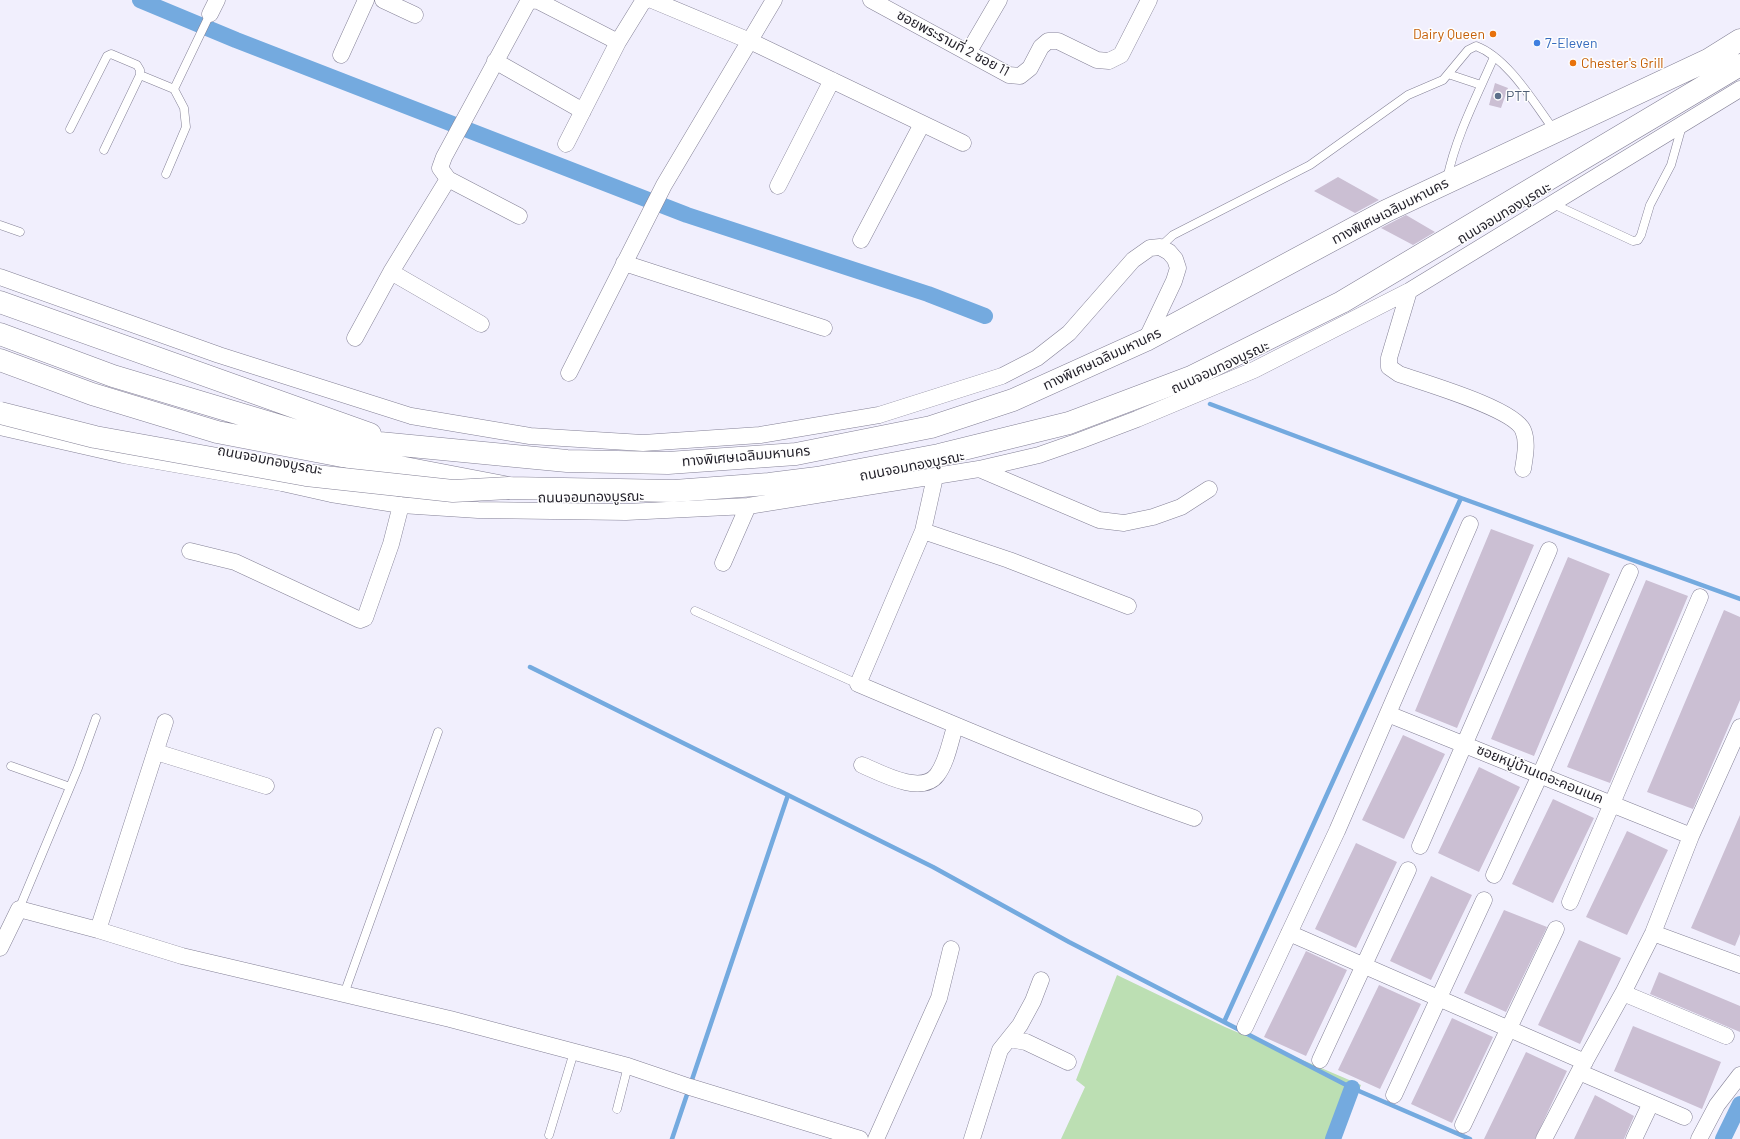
<!DOCTYPE html>
<meta charset="utf-8">
<style>
body{margin:0}
canvas{display:block;background:#f1effd}
</style>
<canvas width="1740" height="1139"></canvas>
<script>
const ctx = document.querySelector('canvas').getContext('2d');
ctx.lineJoin = 'round';
function fill(path, color) {
  ctx.fillStyle = color;
  ctx.fill(path, 'evenodd');
}
function strokePath(path, color, width, dash) {
  ctx.strokeStyle = color;
  ctx.lineWidth = width;
  ctx.lineCap = dash ? 'butt' : 'round';
  ctx.setLineDash(dash || []);
  ctx.stroke(path);
}
function label(font, color, halo, rows, align = 'center') {
  ctx.font = font + ' Barlow,"Noto Sans Thai",sans-serif';
  ctx.lineWidth = 3;
  ctx.setLineDash([]);
  ctx.textBaseline = 'middle';
  ctx.strokeStyle = halo;
  ctx.fillStyle = color;
  for (const [text, x, y, turn = 0] of rows) {
    ctx.save();
    ctx.translate(x, y);
    ctx.rotate((+turn || 0) * Math.PI / 180);
    ctx.textAlign = isNaN(turn) ? turn : align;
    if (halo) ctx.strokeText(text, 0, 0);
    ctx.fillText(text, 0, 0);
    ctx.restore();
  }
}
fill(new Path2D(`
 M1117 975 1225 1027 1361 1085 1340 1139H1061L1085 1087 1076 1080Z`), '#bcdfb3');
strokePath(new Path2D(`
 M1210 404 1461 498 1740 599
 M530 667 933 867 1069 942 1352 1088 1470 1139
 M1224 1022 1461 498
 M1735 1113 1740 1115
 M672 1139 788 795`), '#74aadf', 4.5);
strokePath(new Path2D(`
 M140 0 236 40 687 215 928 294 985 316
 M1333 1139 1352 1088
 M1723 1139 1740 1104`), '#74aadf', 16);
fill(new Path2D(`
 M1495 83 1508 88 1501 108 1489 105Z
 M1338 177 1379 200 1355 213 1314 191Z
 M1406 215 1435 232 1413 245 1381 228Z
 M1491 529 1534 545 1457 728 1415 711Z
 M1568 557 1610 574 1534 756 1491 739Z
 M1646 580 1688 596 1610 783 1567 767Z
 M1724 610 1740 617V700L1693 809 1647 792Z
 M1403 735 1445 754 1404 839 1362 820Z
 M1479 767 1520 787 1479 872 1438 853Z
 M1553 799 1594 818 1553 903 1512 884Z
 M1740 815V934L1735 946 1691 928Z
 M1627 831 1668 850 1627 935 1586 917Z
 M1356 843 1397 862 1356 948 1315 929Z
 M1431 876 1472 895 1431 980 1390 961Z
 M1504 910 1547 927 1506 1012 1464 993Z
 M1579 940 1621 958 1580 1044 1538 1025Z
 M1306 951 1347 970 1306 1056 1264 1037Z
 M1659 972 1740 1006V1032L1650 994Z
 M1379 985 1421 1004 1380 1089 1338 1070Z
 M1452 1018 1493 1037 1452 1123 1411 1104Z
 M1633 1026 1721 1062 1702 1109 1614 1071Z
 M1526 1052 1567 1071 1535 1139H1484Z
 M1595 1095 1634 1116 1624 1139H1574Z`), '#cbbfd3');
const lane = new Path2D(`
 M1448 74 1481 85
 M140 75 174 89 184 108 186 127 166 174
 M174 89 210 14
 M70 129 107 56 111 54 137 65 140 70V75L104 150
 M1447 179C1456 136 1476 98 1494 57
 M1551 203 1633 241 1638 240 1641 235 1650 205 1671 165 1682 126
 M0 225 20 232
 M1160 247 1173 235 1310 165 1408 95 1443 80 1468 50 1476 46C1508 58 1534 103 1554 130
 M695 611 858 684
 M11 766 70 787
 M19 909 78 768 96 718
 M344 994 438 732
 M617 1109 628 1066
 M549 1135 574 1052`);
const street = new Path2D(`
 M383 0 415 15
 M652 0 750 41 963 143
 M871 0 1009 75 1020 76 1030 68 1041 47 1048 41H1058L1097 60 1109 61 1121 55 1149 0
 M210 14 217 0
 M968 53 999 0
 M341 55 366 0
 M495 61 583 111
 M566 144 618 42 642 3 646 0
 M448 179 519 216
 M778 186 832 80
 M861 240 922 124
 M624 263 824 328
 M391 272 481 324
 M0 277 219 355 411 416 530 436 643 443 760 435 879 415 1002 376 1037 358 1069 333 1133 260 1150 248 1160 247 1169 252 1175 259 1178 268 1174 281 1146 340
 M1409 291 1389 358V367L1399 374C1424 383 1513 408 1523 430 1528 442 1525 456 1523 469
 M355 338 391 272 448 179 440 168 444 157 529 0 538 1 618 42
 M569 373 664 185 774 0
 M0 427 123 455 282 483 331 494 401 505 478 510 626 512 748 506 979 469 1039 455 1079 441 1137 419 1254 370 1409 291 1740 89
 M979 469 1099 520 1124 523 1153 517 1181 507 1209 489
 M935 477 923 531 858 684C969 731 1080 778 1194 818
 M923 531 1009 560 1128 606
 M190 551 235 562 360 620 365 618 391 544 401 505
 M723 563 748 506
 M1388 714 1691 836
 M156 752 266 786
 M862 765C879 772 921 796 937 775 947 762 950 742 955 727
 M1420 846 1549 550
 M1494 875 1540 775 1630 572
 M1570 902 1700 597
 M98 930 165 722
 M1289 933 1585 1062
 M1653 933 1740 965
 M0 948 19 909 98 930 182 956 450 1019 628 1066 690 1087 860 1139
 M1623 993 1726 1036
 M1245 1027 1337 831 1470 524
 M1009 1039 1026 1042 1068 1062
 M1320 1060 1408 870
 M1579 1072 1684 1117
 M1394 1095 1484 900
 M1463 1125 1556 929
 M876 1139 939 998 951 949
 M972 1139 1000 1050 1020 1025 1033 1001 1041 980
 M1544 1139 1579 1072 1623 993 1653 933 1691 836 1740 727
 M1634 1139 1651 1103
 M1699 1139 1717 1105 1740 1075`);
const highway = new Path2D(`
 M0 302 370 434
 M0 334 113 376 317 437 567 461 668 463 796 454 931 427 1013 400 1146 340 1386 211 1708 60 1740 40
 M0 360 92 394 217 432 509 488 674 491 769 484 817 478 939 455 1069 423 1191 377 1342 302 1740 65`);
strokePath(lane, '#848196', 9);
strokePath(street, '#848196', 17);
strokePath(highway, '#848196', 23);
strokePath(lane, '#fff', 8);
strokePath(street, '#fff', 16);
strokePath(highway, '#fff', 22);
const highwayBridge = new Path2D(`
 M0 413 95 437 306 475 453 491 509 488`);
strokePath(highwayBridge, '#848196', 23, []);
strokePath(highwayBridge, '#fff', 22);
for (const [x, y, r, color] of [
 [1493,34,4,"#e8710a"],
 [1537,43,4,"#3f7fe0"],
 [1573,63,4,"#e8710a"],
 [1498,96,4,"#5c6f8a"]
]) {
  const dot = new Path2D();
  dot.arc(x, y, r, 0, 2 * Math.PI);
  ctx.fillStyle = color;
  ctx.fill(dot);
  strokePath(dot, '#fefefe', 1.5);
}
label('14px', '#c56008', '#fefefe', [
 ["Dairy Queen",1485,34],
 ["Chester's Grill",1581,63,"left"]
], 'right');
label('14px', '#211f28', '#fefefe', [
 ["ซอยพระรามที่ 2 ซอย 11",953,43,28],
 ["ทางพิเศษเฉลิมมหานคร",1390,211,-27],
 ["ถนนจอมทองบูรณะ",1504,213,-31],
 ["ทางพิเศษเฉลิมมหานคร",1102,359,-25],
 ["ถนนจอมทองบูรณะ",1220,367,-25],
 ["ทางพิเศษเฉลิมมหานคร",746,456,-5],
 ["ถนนจอมทองบูรณะ",270,460,11],
 ["ถนนจอมทองบูรณะ",912,466,-11],
 ["ถนนจอมทองบูรณะ",591,497,-1],
 ["ซอยหมู่บ้านเดอะคอนเนค",1540,774,22]
]);
label('14px', '#366cbe', '#fefefe', [
 ["7-Eleven",1545,43]
], 'left');
label('14px', '#4e5e75', '#fefefe', [
 ["PTT",1506,96]
], 'left');
</script>
